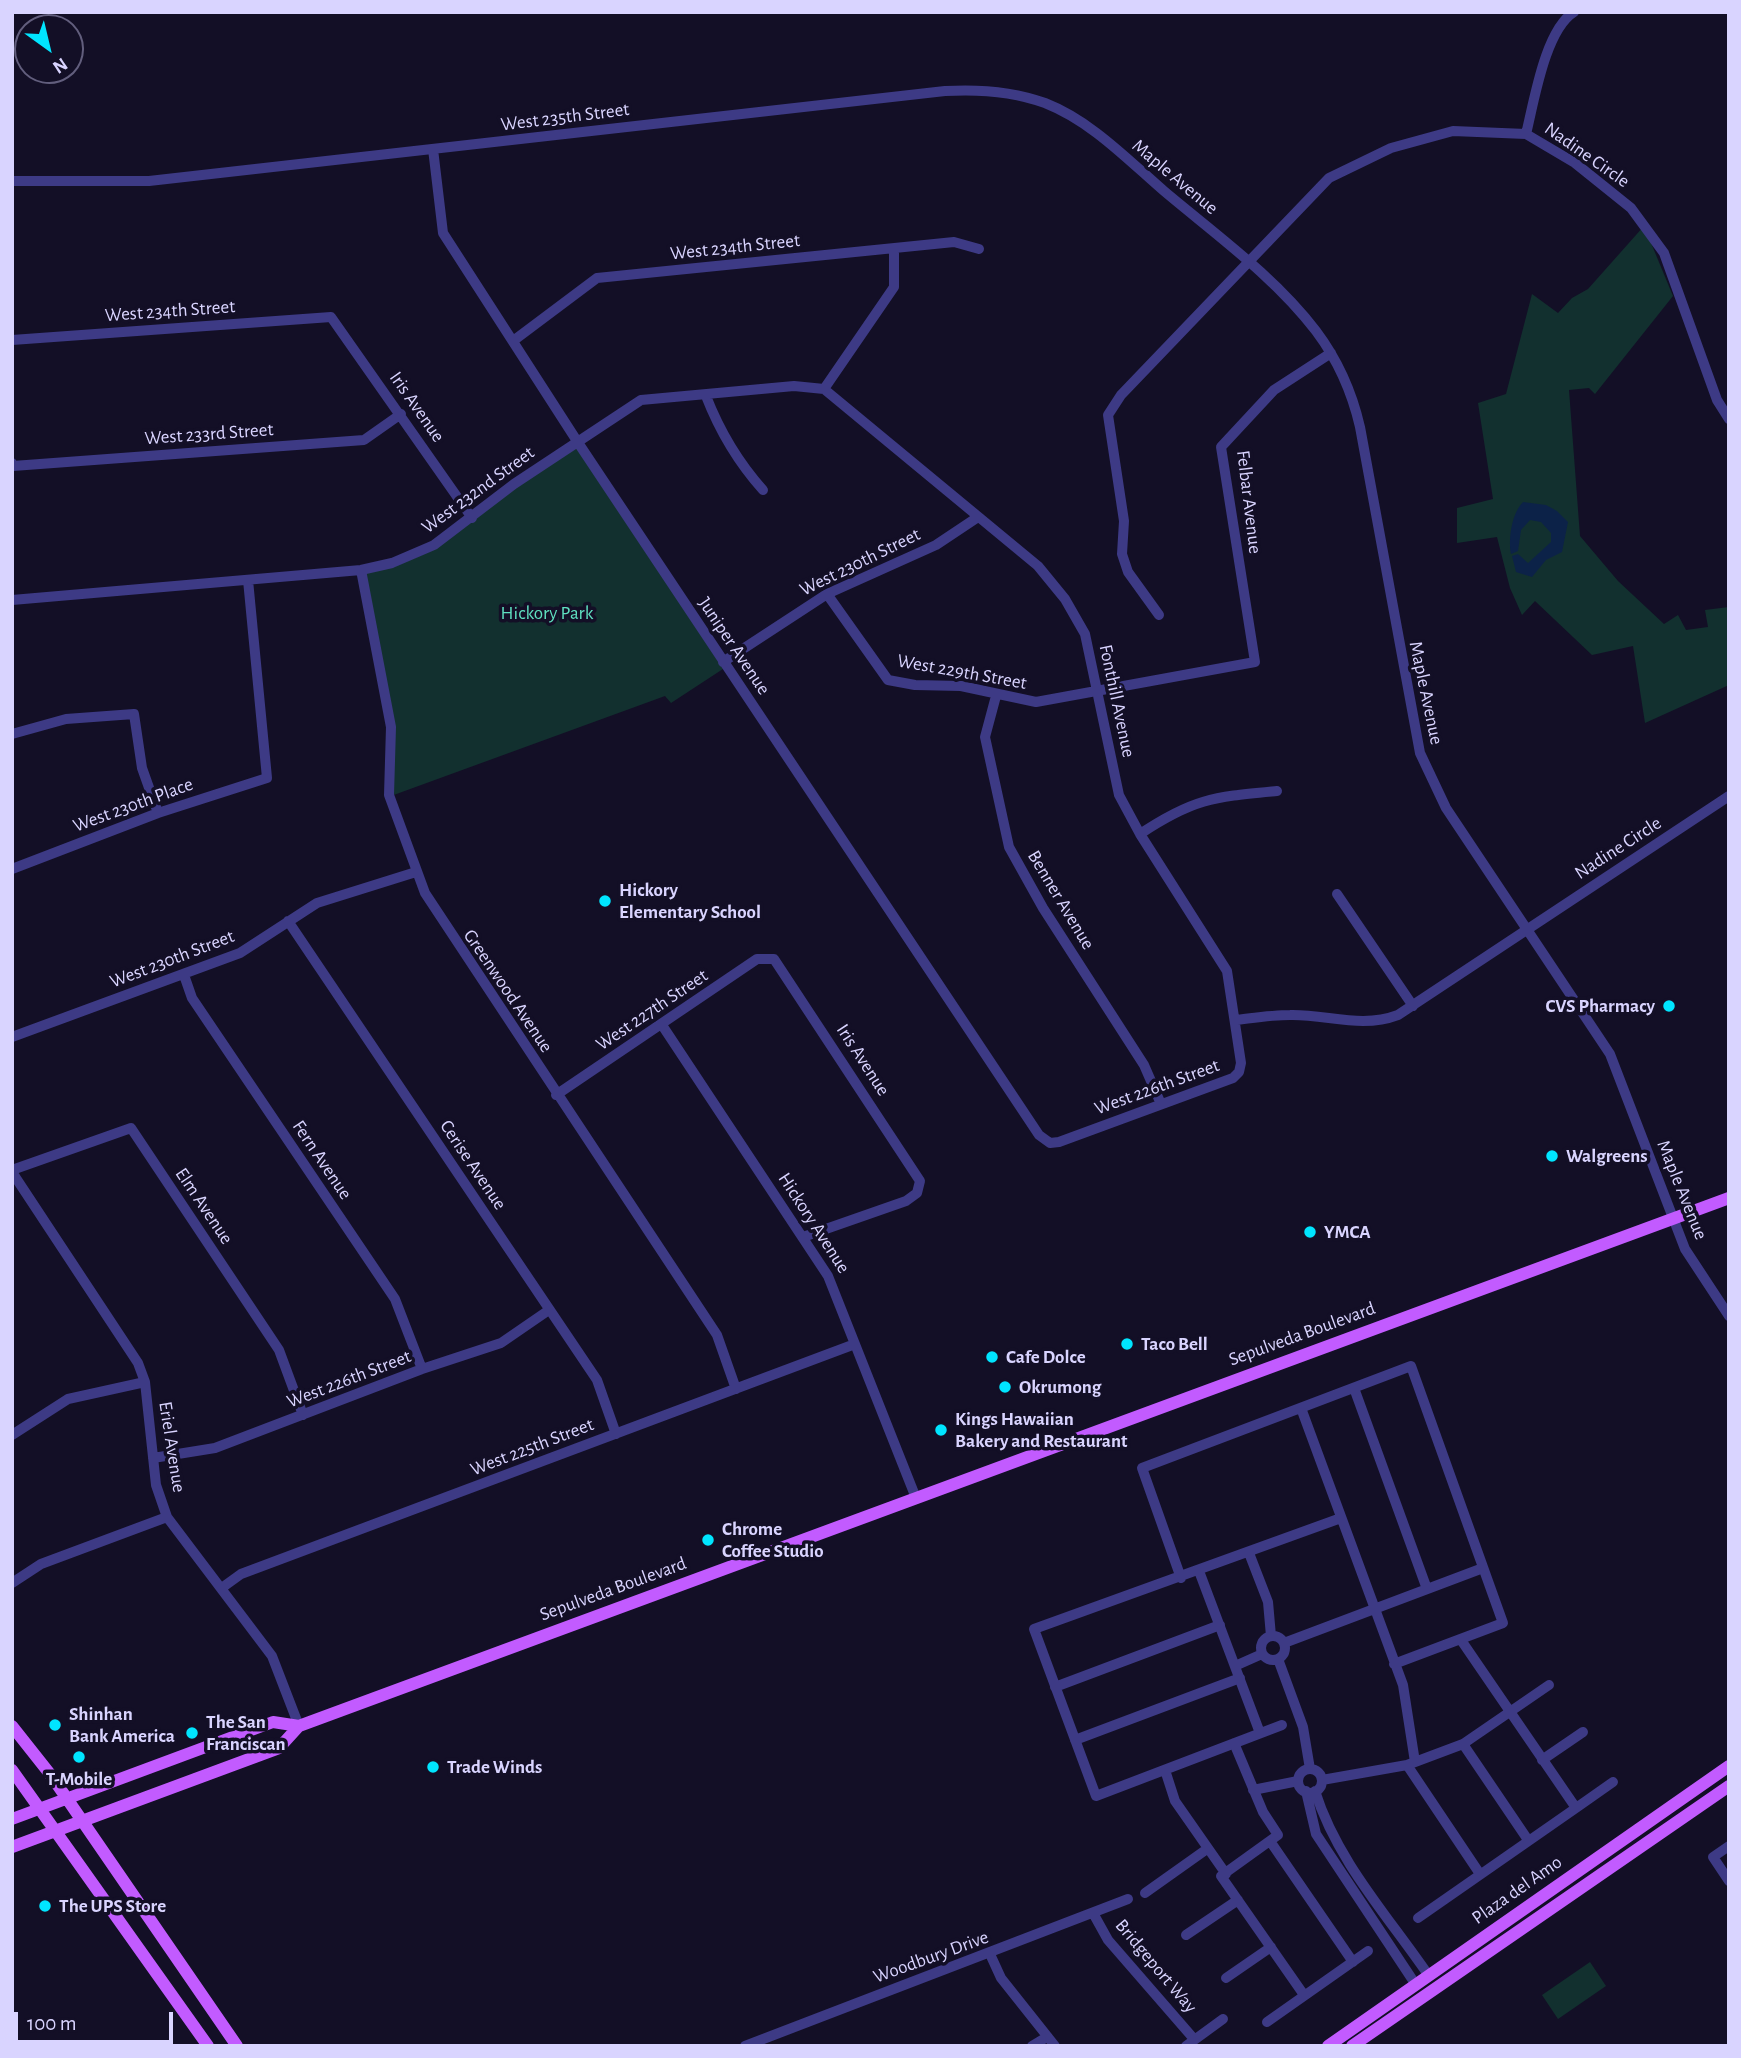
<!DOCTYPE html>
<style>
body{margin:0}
#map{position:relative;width:1741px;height:2058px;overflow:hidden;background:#130f26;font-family:"Alegreya Sans",sans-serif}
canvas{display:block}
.frame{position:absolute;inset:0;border:14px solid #d9d4ff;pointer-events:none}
.north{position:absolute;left:14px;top:14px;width:70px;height:70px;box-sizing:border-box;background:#130f26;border:2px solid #625e7d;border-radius:50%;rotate:146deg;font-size:19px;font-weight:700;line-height:28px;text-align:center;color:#d9d4ff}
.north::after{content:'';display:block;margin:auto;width:24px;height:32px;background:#00e5ff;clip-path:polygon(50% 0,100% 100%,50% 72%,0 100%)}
.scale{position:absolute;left:14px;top:2012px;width:159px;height:32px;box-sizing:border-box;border:4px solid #d9d4ff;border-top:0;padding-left:9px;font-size:21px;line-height:24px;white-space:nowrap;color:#d9d4ff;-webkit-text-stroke:5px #130f26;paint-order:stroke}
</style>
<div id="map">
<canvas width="1741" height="2058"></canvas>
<div class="frame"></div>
<div class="north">N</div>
<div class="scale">100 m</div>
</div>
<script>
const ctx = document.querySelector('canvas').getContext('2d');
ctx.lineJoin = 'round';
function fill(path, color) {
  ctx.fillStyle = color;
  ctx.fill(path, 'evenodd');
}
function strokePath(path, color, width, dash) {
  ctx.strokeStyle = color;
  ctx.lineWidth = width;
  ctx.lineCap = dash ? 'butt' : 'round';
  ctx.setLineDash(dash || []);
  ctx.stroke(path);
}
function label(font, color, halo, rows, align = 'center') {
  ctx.font = font + ' "Alegreya Sans",sans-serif';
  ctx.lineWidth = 7;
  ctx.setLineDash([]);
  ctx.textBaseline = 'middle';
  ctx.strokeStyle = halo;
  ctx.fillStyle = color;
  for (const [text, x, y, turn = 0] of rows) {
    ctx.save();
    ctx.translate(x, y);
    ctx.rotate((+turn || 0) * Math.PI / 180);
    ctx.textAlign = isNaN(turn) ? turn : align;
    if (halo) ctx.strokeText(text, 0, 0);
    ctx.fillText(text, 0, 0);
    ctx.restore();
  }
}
fill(new Path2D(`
 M1644 226 1673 296 1595 394 1589 388 1569 390 1580 536 1618 581 1664 624 1678 615 1686 630 1708 627 1705 610 1729 607V685L1645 723 1633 646 1592 655 1535 601 1522 615 1510 588 1497 537 1457 543V508L1493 499 1478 403 1506 394 1532 294 1558 313 1572 298 1588 289Z
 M577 443 726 667 671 703 665 696 391 796 392 754 363 572 415 556Z
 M1590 1962 1606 1986 1558 2019 1542 1995Z`), '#12302f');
fill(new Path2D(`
 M1523 502 1546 505 1557 511 1568 522 1562 552 1546 560 1532 577 1516 572 1512 556 1518 554 1528 563 1551 542V533L1541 522 1530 520 1521 530 1518 551 1511 554C1508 538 1512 513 1523 502Z`), '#0c2248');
strokePath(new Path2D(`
 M1526 134C1534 102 1545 30 1574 12
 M433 149 443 233 577 441 1039 1135 1050 1143 1059 1142 1233 1078 1239 1072 1241 1063 1227 971 1140 834 1119 795 1085 634 1065 599 1038 566 824 389
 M12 181H149L945 91C979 89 1012 91 1045 103 1091 121 1127 159 1164 191 1215 234 1275 277 1316 331 1337 359 1352 392 1360 427L1420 753 1446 808 1610 1054 1685 1249 1729 1316
 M12 340 331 317 472 518
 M513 341 597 278 954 242 979 249
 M824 389 894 287V249
 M706 396C720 432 737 461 763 490
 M12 463 13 466 364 440 401 414
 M361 570 391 727 389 795 425 893 717 1335 736 1389
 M827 594 888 680 915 685 961 686 1036 702 1255 662 1221 447 1274 390 1331 353
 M12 600 361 570 392 563 434 545 514 484 641 400 794 386 824 389
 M1159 615 1128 572 1122 554 1124 521 1108 415 1121 395 1329 178 1391 148 1453 131 1526 134 1575 163 1631 208 1664 253 1717 400 1729 419
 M723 662 827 594 936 545 978 517
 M996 696 985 737 1009 847 1043 908 1144 1065 1161 1104
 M12 734 66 719 134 714 142 768 158 813
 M1140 834C1194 798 1214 797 1277 791
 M12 869 158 813 267 778 248 580
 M1337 894 1413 1006
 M288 921 597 1380 616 1434
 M184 975 192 998 395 1299 422 1369
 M1235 1020C1253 1018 1272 1015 1290 1015 1327 1014 1361 1029 1398 1015L1729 796
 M662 1025 828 1276 916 1498
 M12 1037 240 953 317 903 416 872
 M556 1095 757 959H774L920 1181 917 1193 906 1201 803 1237
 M12 1170 131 1128 279 1350 303 1415
 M12 1172 138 1363 145 1382 156 1485 167 1517 272 1656 299 1726
 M1354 1388 1427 1589
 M1301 1408 1403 1685 1415 1762
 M12 1435 68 1399 145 1382
 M153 1458 215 1448 422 1369 501 1343 549 1310
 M1249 1553 1268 1602 1271 1636
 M1199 1571 1260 1733
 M1181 1578 1142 1468 1411 1366 1503 1623 1394 1664
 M12 1583 41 1564 167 1517
 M223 1587 241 1574 855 1344
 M1261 1648a12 12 0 1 1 24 0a12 12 0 1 1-24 0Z
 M1284 1643 1483 1568
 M1278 1659 1303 1727 1310 1769
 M1235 1666 1262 1654
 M1055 1687 1220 1625
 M1282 1725 1096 1796 1034 1629 1341 1518
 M1075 1740 1240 1678
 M1234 1743 1263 1812 1278 1835 1221 1876 1304 1995
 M1463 1744 1528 1840
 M1542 1760 1583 1732
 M1407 1765 1480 1874
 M1298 1781a12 12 0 1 1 24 0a12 12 0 1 1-24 0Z
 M1165 1770 1175 1801 1226 1874
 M1322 1780 1407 1765 1463 1744 1549 1685
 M1253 1790 1298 1781
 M1306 1791 1316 1834 1416 1985
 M1315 1791C1337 1861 1388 1916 1429 1976
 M1576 1808 1613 1782
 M1270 1841 1353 1962
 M1729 1846 1713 1857 1729 1881
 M1145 1893 1207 1849
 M1093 1913 1108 1940 1194 2039
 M1418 1918 1576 1808 1461 1640
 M1186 1935 1238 1900
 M990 1954 1001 1978 1055 2046
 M1226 1978 1271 1947
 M1267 2022 1368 1951
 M745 2046 1128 1899
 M1032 2046 1047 2037
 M1186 2046 1223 2019`), '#3d3a85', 10);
strokePath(new Path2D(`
 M12 1726 50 1774 237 2046
 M12 1770 208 2046
 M12 1819 273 1722 299 1726
 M12 1847 279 1748 299 1726 1729 1198
 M1328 2046 1729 1766
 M1352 2046 1729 1786`), '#c25bff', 12);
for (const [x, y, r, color] of [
 [605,901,7,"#00e5ff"],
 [1669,1006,7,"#00e5ff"],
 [1552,1156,7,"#00e5ff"],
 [1310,1232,7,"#00e5ff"],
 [1127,1344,7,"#00e5ff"],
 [992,1357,7,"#00e5ff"],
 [1005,1387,7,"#00e5ff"],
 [941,1430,7,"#00e5ff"],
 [708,1540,7,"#00e5ff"],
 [55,1725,7,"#00e5ff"],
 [192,1733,7,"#00e5ff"],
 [79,1757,7,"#00e5ff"],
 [433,1767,7,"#00e5ff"],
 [45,1906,7,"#00e5ff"]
]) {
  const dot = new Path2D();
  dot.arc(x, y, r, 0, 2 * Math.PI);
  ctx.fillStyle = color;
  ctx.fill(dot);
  strokePath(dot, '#130f26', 2.5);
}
label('19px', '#d9d4ff', '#130f26', [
 ["West 235th Street",565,117,-7],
 ["Nadine Circle",1587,155,35],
 ["Maple Avenue",1175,177,40],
 ["West 234th Street",735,247,-6],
 ["West 234th Street",170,311,-4],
 ["Iris Avenue",417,407,55],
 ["West 233rd Street",209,434,-4],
 ["West 232nd Street",478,490,-36],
 ["Felbar Avenue",1249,502,83],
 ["West 230th Street",860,562,-26],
 ["Juniper Avenue",734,646,56],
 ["West 229th Street",962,672,10],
 ["Maple Avenue",1426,693,78],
 ["Fonthill Avenue",1117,701,78],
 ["West 230th Place",133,805,-20],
 ["Nadine Circle",1618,848,-33],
 ["Benner Avenue",1061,900,59],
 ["West 230th Street",172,959,-21],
 ["Greenwood Avenue",508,991,56],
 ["West 227th Street",652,1010,-34],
 ["Iris Avenue",863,1060,57],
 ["West 226th Street",1157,1087,-20],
 ["Fern Avenue",322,1160,56],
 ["Cerise Avenue",473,1165,56],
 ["Maple Avenue",1682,1190,68],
 ["Elm Avenue",204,1206,56],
 ["Hickory Avenue",814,1223,57],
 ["Sepulveda Boulevard",1302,1334,-20],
 ["West 226th Street",349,1379,-21],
 ["Eriel Avenue",172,1447,81],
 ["West 225th Street",532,1447,-21],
 ["Sepulveda Boulevard",613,1589,-20],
 ["Plaza del Amo",1517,1890,-35],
 ["Woodbury Drive",931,1957,-20],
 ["Bridgeport Way",1156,1966,50]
]);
label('19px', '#5fe0c0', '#130f26', [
 ["Hickory Park",547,613]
]);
label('bold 19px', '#d9d4ff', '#130f26', [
 ["Hickory",619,890],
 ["Elementary School",619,912],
 ["CVS Pharmacy",1655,1006,"right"],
 ["Walgreens",1566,1156],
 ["YMCA",1324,1232],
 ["Taco Bell",1141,1344],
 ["Cafe Dolce",1006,1357],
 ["Okrumong",1019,1387],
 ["Kings Hawaiian",955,1419],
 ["Bakery and Restaurant",955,1441],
 ["Chrome",722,1529],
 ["Coffee Studio",722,1551],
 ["Shinhan",69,1714],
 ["Bank America",69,1736],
 ["The San",206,1722],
 ["Franciscan",206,1744],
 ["Trade Winds",447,1767],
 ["T-Mobile",79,1779,"center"],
 ["The UPS Store",59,1906]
], 'left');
</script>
